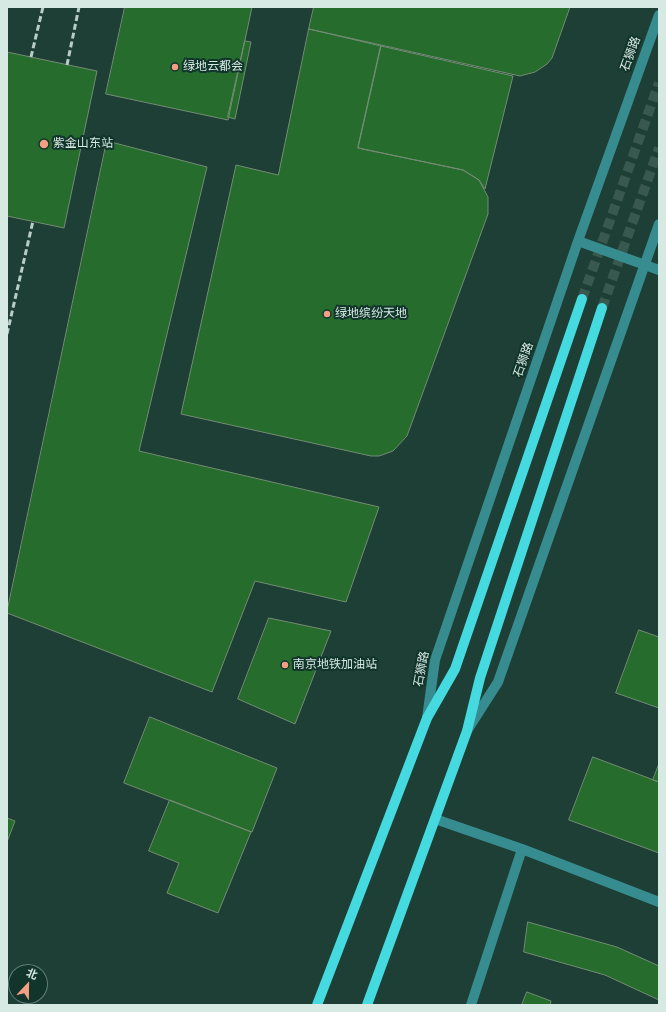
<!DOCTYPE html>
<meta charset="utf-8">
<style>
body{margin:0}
#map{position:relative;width:666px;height:1012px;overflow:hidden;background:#1d3f35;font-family:"DM Sans","Noto Sans SC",sans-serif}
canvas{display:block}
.frame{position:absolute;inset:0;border:8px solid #d6e9e2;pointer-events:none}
.north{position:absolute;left:8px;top:964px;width:40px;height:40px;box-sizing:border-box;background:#12352b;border:1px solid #607d74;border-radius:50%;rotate:22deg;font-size:11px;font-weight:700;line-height:16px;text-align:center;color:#d6e9e2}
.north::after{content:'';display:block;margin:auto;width:14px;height:18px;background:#f39f84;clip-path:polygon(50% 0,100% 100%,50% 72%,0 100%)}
</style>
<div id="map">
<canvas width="666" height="1012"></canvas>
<div class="frame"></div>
<div class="north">北</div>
</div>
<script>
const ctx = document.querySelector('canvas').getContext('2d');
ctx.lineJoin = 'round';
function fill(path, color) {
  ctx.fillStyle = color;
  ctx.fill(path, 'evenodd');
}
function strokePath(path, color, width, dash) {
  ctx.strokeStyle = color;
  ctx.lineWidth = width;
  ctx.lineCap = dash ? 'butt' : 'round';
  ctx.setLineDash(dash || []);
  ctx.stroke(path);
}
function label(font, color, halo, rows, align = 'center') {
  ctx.font = font + ' "DM Sans","Noto Sans SC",sans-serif';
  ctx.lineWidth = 4;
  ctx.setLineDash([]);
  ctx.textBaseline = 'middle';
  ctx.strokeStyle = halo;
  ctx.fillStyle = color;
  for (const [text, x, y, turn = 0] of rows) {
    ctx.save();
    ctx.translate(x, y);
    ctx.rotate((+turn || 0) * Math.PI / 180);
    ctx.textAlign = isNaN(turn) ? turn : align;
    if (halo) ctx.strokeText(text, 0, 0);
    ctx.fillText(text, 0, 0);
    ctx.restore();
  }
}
const building = new Path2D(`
 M125 7H252L228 120 106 94Z
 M314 7H570L552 58 547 64 535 72 520 76 309 29Z
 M309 29 381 46 358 148 463 170 479 180 488 197V214L407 436 393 451 379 456H371L181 414 236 165 278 175Z
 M245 41 251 42 235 119 228 117Z
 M381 46 513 76 485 189 479 180 463 170 358 148Z
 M7 52 97 71 64 228 7 216Z
 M107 141 207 167 139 451 379 507 346 602 255 581 212 692 7 613Z
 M269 618 331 631 295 724 238 699Z
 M639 630 659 637V708L616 693Z
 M150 717 277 768 252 832 124 783Z
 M593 757 659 782V853L569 820Z
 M659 764V782L653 780Z
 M170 800 251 832 218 913 167 893 179 863 149 851Z
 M7 818 15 821 7 842Z
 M528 922 617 947 659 966V1000L605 975 524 952Z
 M527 992 551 1001 550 1005H522Z`);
fill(building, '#256c2d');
strokePath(building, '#748c74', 1);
strokePath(new Path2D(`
 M582 299 659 83
 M602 308 659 148`), '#39584f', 10, [10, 5]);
strokePath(new Path2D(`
 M578 241 659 270
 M427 718 435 660 578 241 659 15
 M468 729 498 682 659 224
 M435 819 522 849 659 902
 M471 1005 522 849`), '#378c90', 10);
strokePath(new Path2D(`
 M317 1005 427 718 455 669 582 299
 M367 1005 467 731 480 678 602 308`), '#45dae0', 10);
strokePath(new Path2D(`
 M31 57 43 7
 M67 65 79 7
 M7 334 33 221`), '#b7cdc5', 3, [6, 3]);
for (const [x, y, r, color] of [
 [175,67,4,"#f39f84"],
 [44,144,5,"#f39f84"],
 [327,314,4,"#f39f84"],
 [285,665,4,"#f39f84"]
]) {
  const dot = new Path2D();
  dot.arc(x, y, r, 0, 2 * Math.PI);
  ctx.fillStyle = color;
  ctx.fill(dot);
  strokePath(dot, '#12352b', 1.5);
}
label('12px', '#d6e9e2', '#12352b', [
 ["石狮路",631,54,-70],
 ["石狮路",524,360,-71],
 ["石狮路",422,669,-79]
]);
label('12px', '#d6e9e2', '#12352b', [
 ["绿地云都会",183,67],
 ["紫金山东站",53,144],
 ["绿地缤纷天地",335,314],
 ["南京地铁加油站",293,665]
], 'left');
</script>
